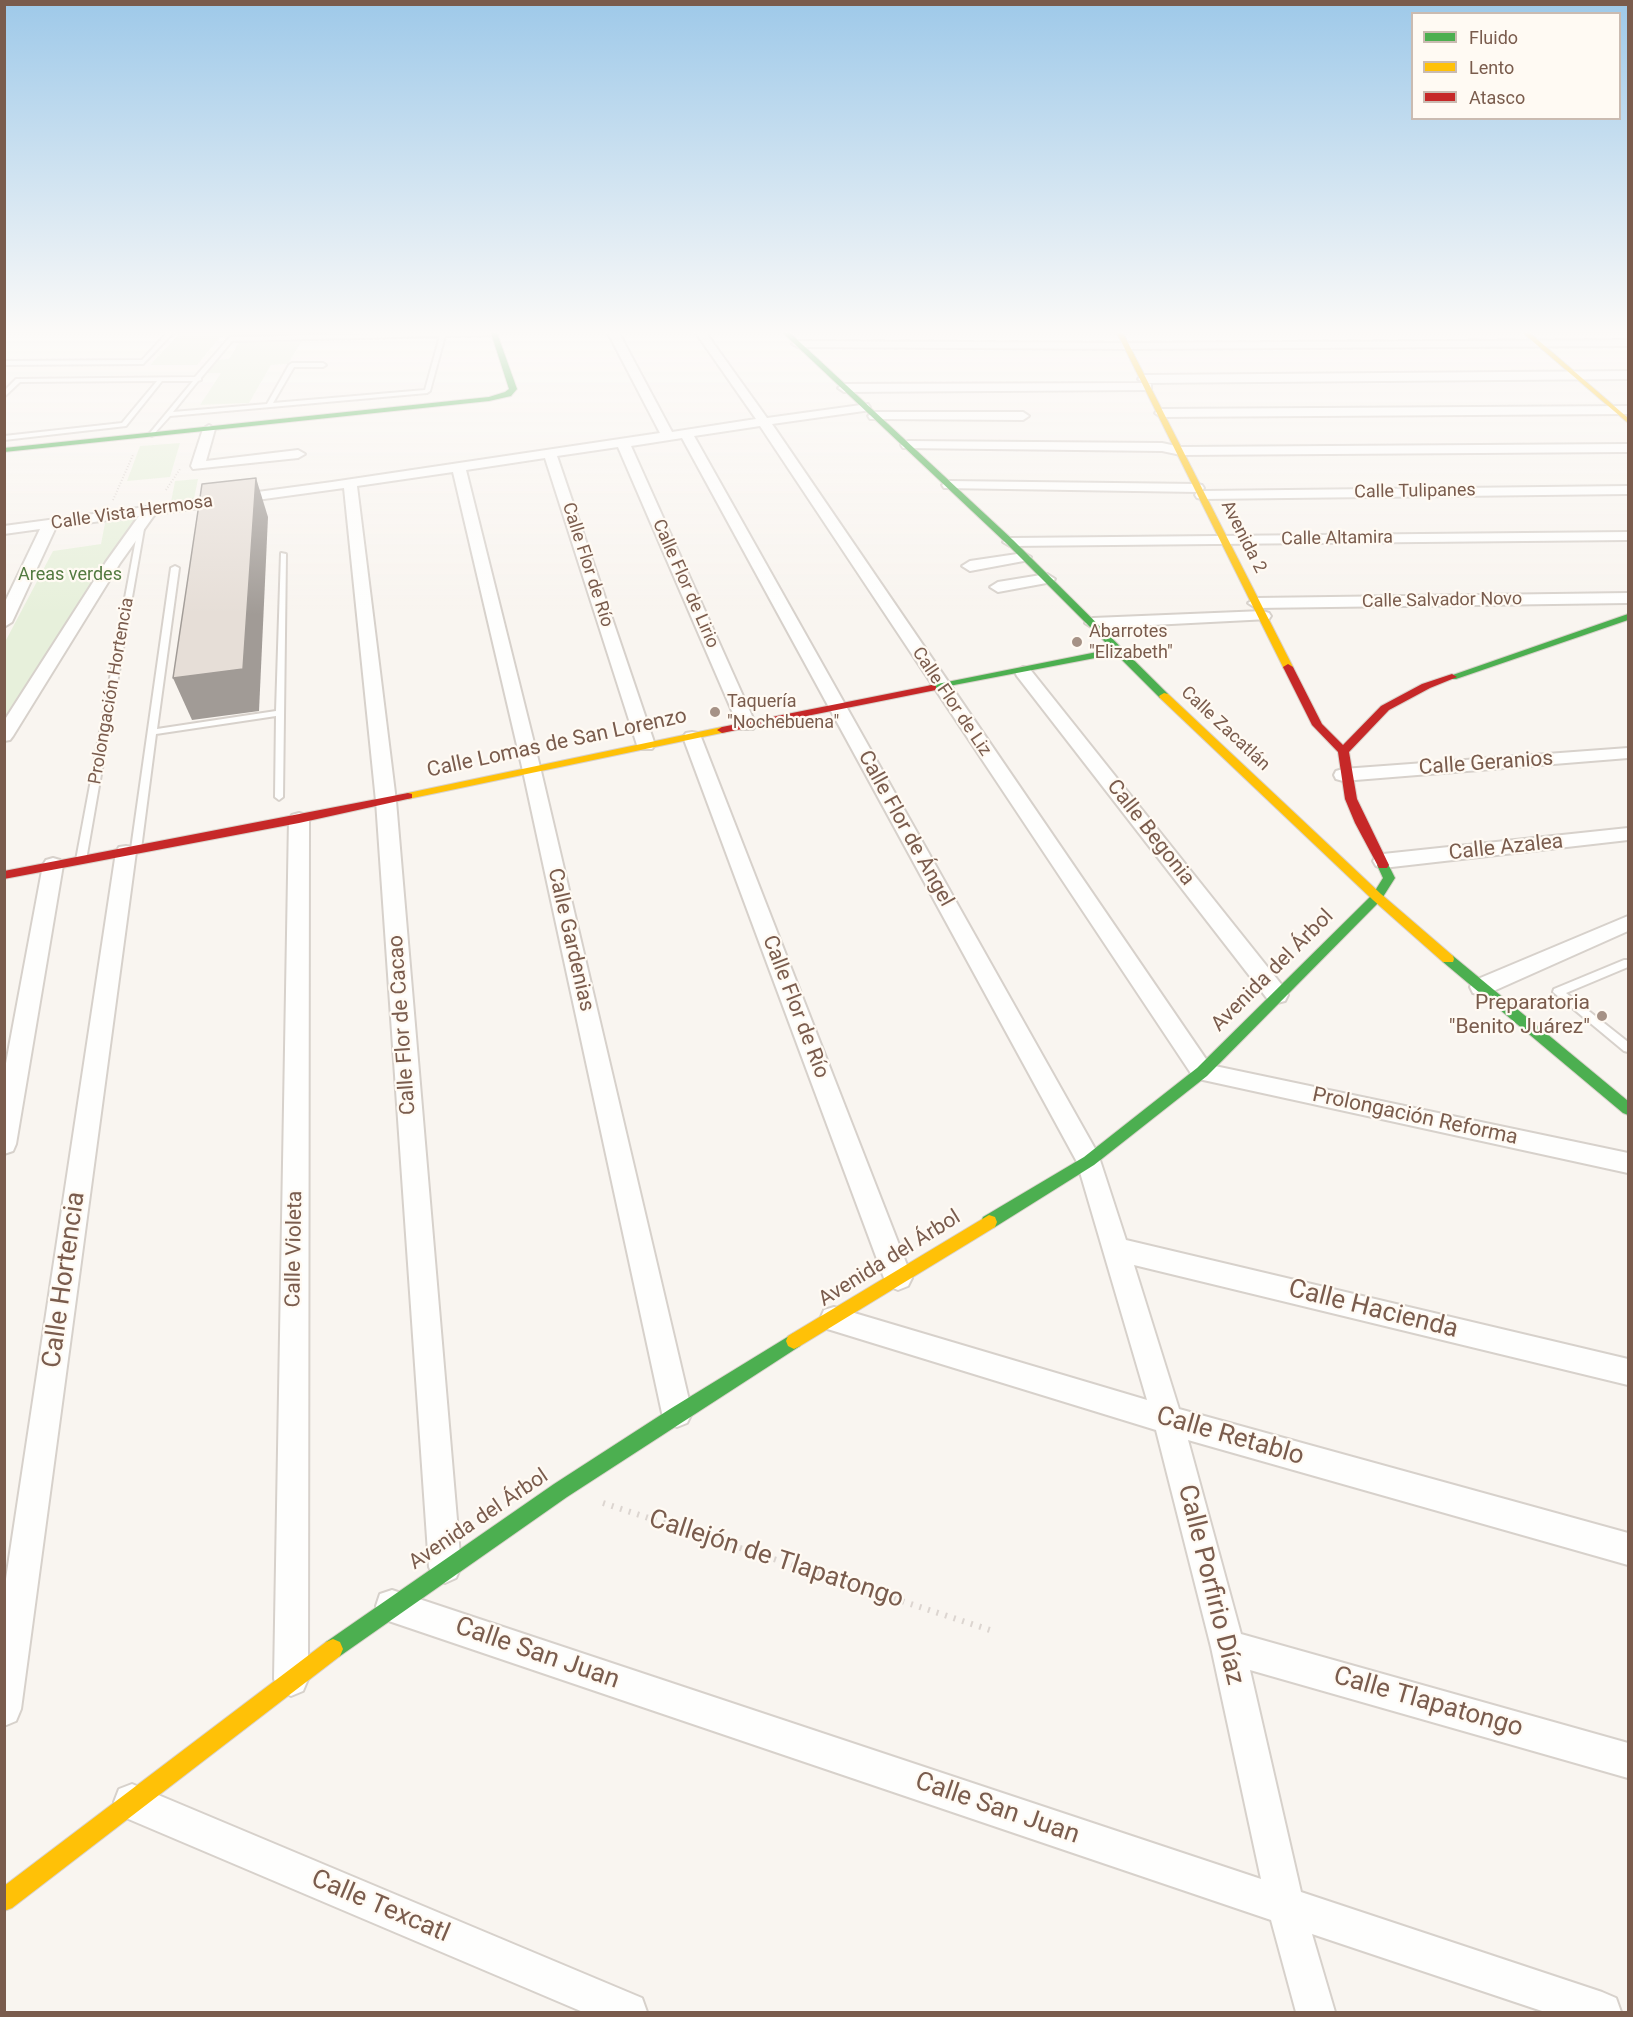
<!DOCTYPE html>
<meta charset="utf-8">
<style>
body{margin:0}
#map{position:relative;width:1633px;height:2017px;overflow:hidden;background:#f9f5f0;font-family:Roboto,sans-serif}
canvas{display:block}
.frame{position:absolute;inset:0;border:6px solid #7a5c4d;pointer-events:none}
.legend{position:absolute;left:1411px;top:12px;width:210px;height:108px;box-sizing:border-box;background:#fffaf3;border:2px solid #cabbb1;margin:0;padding:8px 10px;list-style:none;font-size:18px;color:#7a5c4d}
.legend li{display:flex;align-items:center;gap:12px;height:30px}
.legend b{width:30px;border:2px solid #cabbb1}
</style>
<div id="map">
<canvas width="1633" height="2017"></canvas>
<div class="frame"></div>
<ul class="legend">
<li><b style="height:8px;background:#4caf50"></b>Fluido</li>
<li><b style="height:8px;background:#ffc107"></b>Lento</li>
<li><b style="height:8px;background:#c62828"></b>Atasco</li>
</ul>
</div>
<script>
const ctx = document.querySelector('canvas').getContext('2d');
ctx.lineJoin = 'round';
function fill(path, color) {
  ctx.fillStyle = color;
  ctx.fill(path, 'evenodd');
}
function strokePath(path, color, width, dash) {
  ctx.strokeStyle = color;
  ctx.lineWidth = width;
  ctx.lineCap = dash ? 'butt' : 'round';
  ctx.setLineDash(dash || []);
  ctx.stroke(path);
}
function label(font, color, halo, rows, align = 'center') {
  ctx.font = font + ' Roboto,sans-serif';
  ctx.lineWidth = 4.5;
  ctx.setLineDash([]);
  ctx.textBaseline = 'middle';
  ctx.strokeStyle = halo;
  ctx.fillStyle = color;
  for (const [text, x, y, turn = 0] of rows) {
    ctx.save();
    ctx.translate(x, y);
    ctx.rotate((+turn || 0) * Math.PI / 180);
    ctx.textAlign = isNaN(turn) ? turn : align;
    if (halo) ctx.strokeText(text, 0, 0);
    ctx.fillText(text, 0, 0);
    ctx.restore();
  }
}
fill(new Path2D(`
 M180 333H326L220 337 197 365H150Z
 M303 339 288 364 271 365 249 403 200 405 221 373H207L215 360 229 359 241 340Z
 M180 443 170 477 127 481 140 446Z
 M198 479 194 499 171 502 175 481Z
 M138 519 5 723V642L53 551 101 544 105 523Z`), '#e7f0db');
const lane = new Path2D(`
 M167 333H173L143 364 4 365V361L142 360Z
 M435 333H498L495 335 445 336 430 391 427 393 170 416 152 436 149 434 150 433 193 381H162L126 426 4 440V436L122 423 157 381 20 382 4 397V391L16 379 195 377 230 337ZM440 336 425 390 273 403 294 367H323L326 365 323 363H292L289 365 267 404 173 412 198 381 201 380V378L232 341Z
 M142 521 145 523 86 860 81 863 76 860 139 523Z
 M281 553 286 554 283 797 279 800 275 797 276 716 156 734 141 849 136 852 133 851 131 849 171 568 175 566 179 568 157 729 276 711Z
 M1624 960H1628V967L1566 993 1628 1042V1052L1624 1051 1553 992 1554 989Z`);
const street = new Path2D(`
 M608 333H619L672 432 756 419 696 333H706L767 418 868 404 870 407 868 410 864 411 772 424 1210 1065 1628 1153V1173L1194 1078 760 426 694 436 1098 1154 1126 1240 1628 1359V1385L1134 1265 1179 1409 1628 1533V1565L1188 1440 1241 1634 1628 1743V1778L1250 1670 1301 1892 1602 1992 1616 1998 1621 2012H1545L1312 1934 1335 2012H1296L1271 1920 380 1618 376 1606 380 1594 392 1590 1261 1879 1211 1647 1156 1430 834 1331 824 1328 820 1319 824 1310 834 1307 1147 1400 1077 1162 682 438 631 446 756 725 753 729H741L738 725 618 447 557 456 655 745 652 749H640L637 745 545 458 466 470 541 771 692 1413 687 1423 677 1427 667 1423 662 1413 523 771 453 472 357 486 396 801 461 1567 456 1578 445 1583 434 1578 429 1567 376 801 344 488 155 514 120 563 13 736 10 740 4 741V721L106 562 139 516 56 527 12 622 4 627V604L40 529 4 534V526L332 482 660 433Z
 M1628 340V346L1127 349 798 347 792 344 798 341 1127 343Z
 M1628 371V379L1144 383 1138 379 1144 375Z
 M1147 383 1151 384V390L844 392 838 388 844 384Z
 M1628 406V414L1161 417 1155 413 1161 409Z
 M874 412H1023L1029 416 1023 420 870 419 868 416Z
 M209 425 215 429 206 461 298 450 305 454 298 458 193 469 191 466 203 429Z
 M908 441 1162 443 1181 447 1628 444V452L1181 455 1162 451 903 448 901 445Z
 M949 481 1197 484 1202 485 1204 488 1202 491 1628 486V494L1202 499 1197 498 1195 495 1197 492 944 488 942 485Z
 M1628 532V540L1010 546 1003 542 1010 538Z
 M1024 553 1031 557 1029 560 970 571 962 566 970 561Z
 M1047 574 1055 579 1052 582 998 592 990 587 998 582Z
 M1628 593V603L1256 608 1248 603 1256 598Z
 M1263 611 1269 613 1271 616 1269 619 1093 628 1085 623 1093 618Z
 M1023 667 1029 668 1285 989 1288 995 1285 1001 1277 1003 1269 1001 1017 676 1015 672Z
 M692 732 698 733 701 737 912 1278 908 1286 898 1290 888 1286 884 1278 683 737 686 733Z
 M1628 748V758L1343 781 1336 779 1334 775 1336 771 1343 769Z
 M299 813 306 815 309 819 308 1679 303 1691 291 1696 279 1691 274 1679 289 819 292 815Z
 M1628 828V840L1383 868 1376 866 1373 861 1376 856 1383 854Z
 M126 846 133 847 136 852 21 1709 16 1721 4 1726V1592L116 852 119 847Z
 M53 858 60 860 63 865 16 1144 13 1151 4 1154V1074L43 865 46 860Z
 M1628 916V931L1489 993 1481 995 1473 993 1470 987 1473 981Z
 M132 1784 642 1998 647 2012H583L119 1815 114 1802 119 1789Z`);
const fast = new Path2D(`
 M491 333H497L517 389 511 396 489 401 4 452V448L489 397 505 392 509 389Z
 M783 333H790L1013 540 1168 694V698H1160L1116 654 928 690V686L932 685 1112 649 1007 544Z
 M1628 614V620L1456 679H1448L1447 677Z
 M1383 861 1387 862 1395 878 1381 900 1207 1076 1094 1165 995 1227 989 1229 983 1227 981 1222 983 1217 1084 1157 1197 1068 1373 894 1383 878 1377 865Z
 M1448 954 1453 956 1628 1101V1115L1623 1113 1443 962 1442 959 1443 956Z
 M794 1333 800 1336 802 1341 800 1346 567 1497 340 1656 333 1659 326 1656 323 1649 326 1642 554 1484 670 1409Z`);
const slow = new Path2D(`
 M1117 333H1123L1293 667 1292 669H1284L1283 667Z
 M1523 333H1530L1628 418V423Z
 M1164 693 1168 694 1381 894 1453 956 1454 959 1453 962H1443L1373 900 1160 698 1159 696Z
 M722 727 726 728V732L408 799 402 796 408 793Z
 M989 1215 995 1217 997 1222 995 1227 800 1346 794 1349 788 1346 786 1341 788 1336Z
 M333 1639 340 1642 343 1649 340 1656 12 1908 4 1911V1886L326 1642Z`);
const jam = new Path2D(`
 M1288 664 1293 667 1322 724 1343 745 1381 706 1422 684 1452 674 1457 677 1430 688 1389 710 1349 752 1357 799 1389 865 1387 868H1379L1355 823 1345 799 1338 752 1312 725 1283 667Z
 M932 685 936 686V690L722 733 717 730 722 727Z
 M408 793 412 794V798L299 823 4 879V871Z`);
strokePath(lane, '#d7d1cb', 4);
strokePath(street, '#d7d1cb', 4);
strokePath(fast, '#d9d2cb', 2);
strokePath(slow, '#d9d2cb', 2);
strokePath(jam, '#d9d2cb', 2);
strokePath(new Path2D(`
 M166 490 180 469
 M113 500 133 455`), '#dcd5d0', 2, [1, 2]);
strokePath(new Path2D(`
 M603 1503 990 1630`), '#dcd5d0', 6, [2, 7]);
fill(lane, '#fefefd');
fill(street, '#fefefd');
fill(fast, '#4caf50');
fill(slow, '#ffc107');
fill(jam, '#c62828');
fill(new Path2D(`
 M256 478 268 517 259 711 192 720 173 678Z`), '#a19b96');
const building = new Path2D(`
 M256 478 243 669 173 678 202 484Z`);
fill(building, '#e6ded7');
strokePath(building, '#a19b96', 1.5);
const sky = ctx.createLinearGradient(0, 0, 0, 615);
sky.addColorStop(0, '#9ec9e9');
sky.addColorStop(0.54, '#fcfaf8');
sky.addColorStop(1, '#fcfaf800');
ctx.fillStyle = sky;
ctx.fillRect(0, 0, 1633, 615);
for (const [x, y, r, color] of [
 [1077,642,6,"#a69286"],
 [715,712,6,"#a69286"],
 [1602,1016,6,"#a69286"]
]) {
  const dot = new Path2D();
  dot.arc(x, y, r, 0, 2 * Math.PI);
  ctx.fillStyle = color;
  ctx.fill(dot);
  strokePath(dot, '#fffaf3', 2);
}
label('18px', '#7a5c4d', '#fffaf3', [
 ["Calle Tulipanes",1415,492,-1],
 ["Calle Vista Hermosa",132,513,-8],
 ["Avenida 2",1243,537,63],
 ["Calle Altamira",1337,539,-1],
 ["Calle Flor de Río",587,565,72],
 ["Calle Flor de Lirio",685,584,66],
 ["Calle Salvador Novo",1442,601,-1],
 ["Prolongación Hortencia",112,691,-80],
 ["Calle Flor de Liz",951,702,56],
 ["Calle Zacatlán",1225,729,43]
]);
label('18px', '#537a41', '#fffaf3', [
 ["Areas verdes",70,575]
]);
label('18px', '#7a5c4d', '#fffaf3', [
 ["Abarrotes",1089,632],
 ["\"Elizabeth\"",1089,653],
 ["Taquería",727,702],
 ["\"Nochebuena\"",727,723]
], 'left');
label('21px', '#7a5c4d', '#fffaf3', [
 ["Calle Lomas de San Lorenzo",557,744,-12],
 ["Calle Geranios",1486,764,-4],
 ["Calle Flor de Ángel",905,829,61],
 ["Calle Begonia",1150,833,52],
 ["Calle Azalea",1506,848,-6],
 ["Calle Gardenias",570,940,77],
 ["Avenida del Árbol",1273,971,-45],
 ["Calle Flor de Río",795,1007,69],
 ["Calle Flor de Cacao",403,1025,-94],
 ["Prolongación Reforma",1415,1117,12],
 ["Calle Violeta",295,1249,-89],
 ["Avenida del Árbol",890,1259,-32],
 ["Avenida del Árbol",479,1520,-34]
]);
label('21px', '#7a5c4d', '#fffaf3', [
 ["Preparatoria",1590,1004],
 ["\"Benito Juárez\"",1590,1028]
], 'right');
label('26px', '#7a5c4d', '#fffaf3', [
 ["Calle Hortencia",65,1280,-82],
 ["Calle Hacienda",1373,1310,14],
 ["Calle Retablo",1230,1437,16],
 ["Callejón de Tlapatongo",776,1560,18],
 ["Calle Porfirio Díaz",1210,1585,76],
 ["Calle San Juan",537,1654,19],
 ["Calle Tlapatongo",1428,1703,16],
 ["Calle San Juan",997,1809,19],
 ["Calle Texcatl",380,1907,23]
]);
</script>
